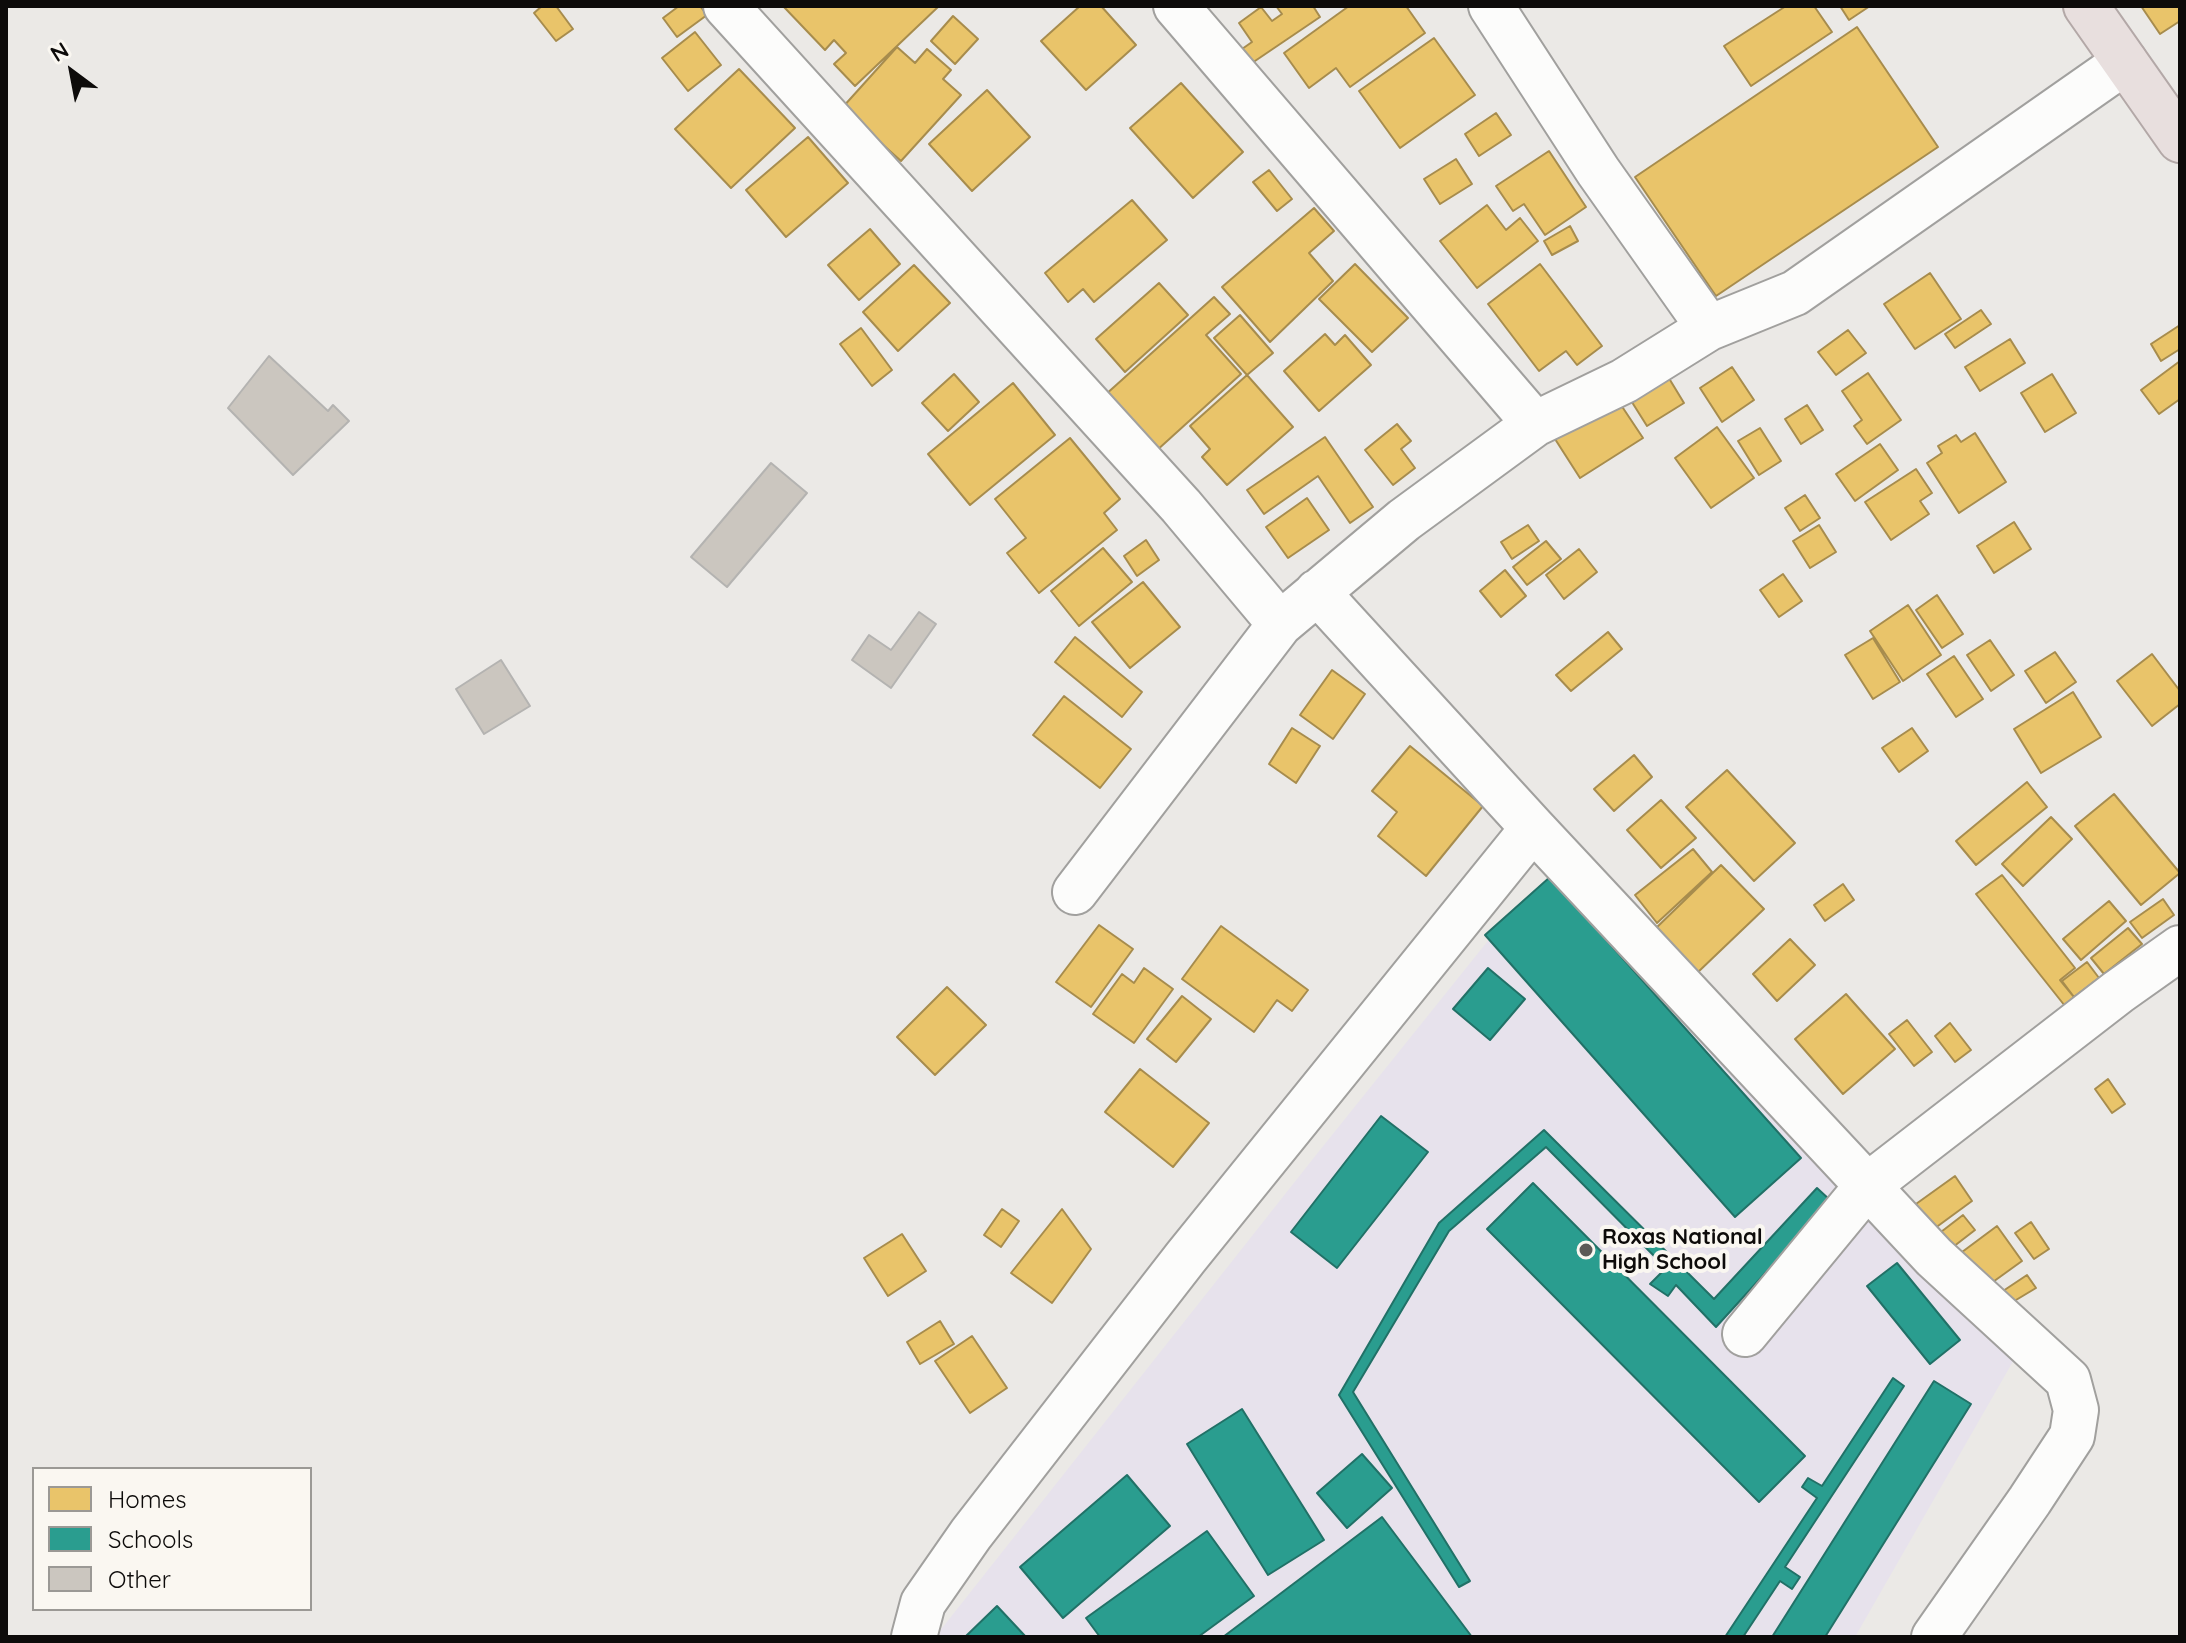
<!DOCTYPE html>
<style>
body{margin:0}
#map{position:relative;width:2186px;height:1643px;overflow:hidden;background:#ebe9e6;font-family:Quicksand,sans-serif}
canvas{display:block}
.frame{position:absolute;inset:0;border:8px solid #0d0b0a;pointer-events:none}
.legend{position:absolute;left:32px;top:1467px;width:280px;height:144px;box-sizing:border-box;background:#faf7f1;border:2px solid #9b9995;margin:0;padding:10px 14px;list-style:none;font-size:24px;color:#0d0b0a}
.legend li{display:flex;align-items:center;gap:16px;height:40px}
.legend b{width:40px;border:2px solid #9b9995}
.north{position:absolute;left:32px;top:32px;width:80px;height:80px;-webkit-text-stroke:6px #faf7f1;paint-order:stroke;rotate:328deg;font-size:22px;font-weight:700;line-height:32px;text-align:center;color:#0d0b0a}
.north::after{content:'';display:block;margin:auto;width:28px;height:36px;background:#0d0b0a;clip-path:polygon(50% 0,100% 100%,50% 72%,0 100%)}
</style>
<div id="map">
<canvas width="2186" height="1643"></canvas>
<div class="frame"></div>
<ul class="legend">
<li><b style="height:22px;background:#e9c46a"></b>Homes</li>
<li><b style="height:22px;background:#2a9d8f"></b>Schools</li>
<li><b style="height:22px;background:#cbc6bf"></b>Other</li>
</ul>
<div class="north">N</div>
</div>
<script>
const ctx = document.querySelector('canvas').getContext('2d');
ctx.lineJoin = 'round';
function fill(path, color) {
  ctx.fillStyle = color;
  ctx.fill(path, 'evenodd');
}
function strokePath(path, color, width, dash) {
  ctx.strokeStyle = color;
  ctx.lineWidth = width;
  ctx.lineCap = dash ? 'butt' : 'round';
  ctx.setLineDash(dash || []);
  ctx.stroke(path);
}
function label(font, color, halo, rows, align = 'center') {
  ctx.font = font + ' Quicksand,sans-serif';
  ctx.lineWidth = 8;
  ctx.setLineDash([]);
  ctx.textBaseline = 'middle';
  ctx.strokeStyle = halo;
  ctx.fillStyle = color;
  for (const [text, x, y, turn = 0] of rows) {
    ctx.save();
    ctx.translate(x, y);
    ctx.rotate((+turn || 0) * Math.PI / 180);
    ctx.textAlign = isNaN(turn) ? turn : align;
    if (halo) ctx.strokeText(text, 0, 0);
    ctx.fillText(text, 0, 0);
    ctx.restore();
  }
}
fill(new Path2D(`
 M1595 907 2023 1344 1855 1637H935L1316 1155 1491 937Z`), '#e7e2ec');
const homes = new Path2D(`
 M542 6H556L573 29 556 41 534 13Z
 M679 6H700L707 15 677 37 663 18Z
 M783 6H939L855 86 834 64 846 53 834 40 825 50Z
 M1080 6H1101L1136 45 1086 90 1041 41Z
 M1276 6H1313L1320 17 1252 63 1242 49 1252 42 1239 23 1261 7 1272 21 1282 14Z
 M1349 6H1406L1425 33 1350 87 1336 68 1309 88 1284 53Z
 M1786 6H1814L1832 32 1751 86 1724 46Z
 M1840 6H1870L1849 20Z
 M2141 6H2180V21L2160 34Z
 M953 16 978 39 955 64 931 41Z
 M1857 27 1938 147 1716 296 1635 177Z
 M695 32 721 65 688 91 662 58Z
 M1434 38 1475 95 1400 148 1359 91Z
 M897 47 915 63 927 49 951 70 943 79 961 95 901 161 842 108Z
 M739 69 795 128 731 188 675 129Z
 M1181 83 1243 152 1193 198 1130 128Z
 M987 90 1030 137 972 191 929 144Z
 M1496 113 1511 135 1479 156 1465 134Z
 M808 137 848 183 786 237 746 190Z
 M1549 151 1586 207 1545 235 1524 204 1513 211 1496 186Z
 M1456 159 1472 184 1440 204 1424 179Z
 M1269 170 1292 199 1277 211 1253 182Z
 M1132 200 1167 240 1094 302 1083 289 1068 302 1045 273Z
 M1487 205 1506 230 1520 218 1538 241 1477 288 1440 241Z
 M1314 208 1334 231 1309 253 1333 281 1270 342 1222 287Z
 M1570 226 1578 241 1552 255 1544 241Z
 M870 229 900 264 859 300 828 265Z
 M1355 264 1408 318 1372 352 1319 299Z
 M1540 264 1602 346 1577 365 1566 351 1539 371 1488 304Z
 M914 265 950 303 898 351 863 312Z
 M1930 273 1961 319 1915 349 1884 304Z
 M1159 283 1188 315 1125 372 1096 339Z
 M1214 297 1230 314 1206 335 1241 374 1155 452 1104 396Z
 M1981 310 1991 324 1955 348 1945 334Z
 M1240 315 1273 353 1247 375 1214 338Z
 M2180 325V349L2161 361 2151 344Z
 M861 328 892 370 872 386 840 344Z
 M1848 330 1866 353 1836 375 1818 352Z
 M1325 334 1335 345 1345 335 1371 365 1319 411 1284 371Z
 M2010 339 2025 363 1980 391 1965 367Z
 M2180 361V399L2159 414 2141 390Z
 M1732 367 1754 400 1722 422 1700 388Z
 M1868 373 1901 420 1867 444 1854 426 1862 420 1842 391Z
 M954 374 979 402 948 431 922 403Z
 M2052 374 2076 413 2045 432 2021 393Z
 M1247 375 1293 427 1227 485 1202 457 1210 449 1190 426Z
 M1667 375 1684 403 1647 426 1630 399Z
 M1013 383 1055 435 970 505 928 454Z
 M1617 399 1643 438 1580 478 1555 439Z
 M1807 405 1823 430 1801 444 1785 419Z
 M1397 424 1411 441 1401 449 1415 468 1393 485 1365 450Z
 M1717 427 1754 478 1711 508 1675 458Z
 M1760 428 1781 461 1759 475 1738 441Z
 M1975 433 2006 482 1959 513 1927 463 1942 453 1938 446 1956 435 1961 442Z
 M1325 437 1373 507 1350 523 1318 476 1264 514 1247 490Z
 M1070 438 1120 499 1104 513 1117 530 1039 593 1007 553 1026 538 995 499Z
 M1880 444 1898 470 1855 501 1836 474Z
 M1916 469 1932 493 1920 501 1929 514 1891 540 1865 502Z
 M1805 495 1820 518 1800 531 1785 508Z
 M1307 498 1329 530 1288 558 1266 527Z
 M2014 522 2031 549 1994 573 1977 546Z
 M1528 525 1539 541 1512 559 1501 542Z
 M1819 525 1836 552 1810 568 1793 541Z
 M1146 540 1159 560 1137 576 1124 556Z
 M1546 541 1561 559 1527 585 1513 567Z
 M1103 548 1132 582 1079 626 1051 591Z
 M1579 549 1597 572 1564 599 1546 575Z
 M1505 570 1526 596 1501 617 1480 591Z
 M1783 574 1802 601 1779 617 1760 590Z
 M1143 582 1180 627 1130 668 1092 622Z
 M1937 595 1963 634 1942 648 1916 610Z
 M1908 605 1941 655 1903 681 1870 631Z
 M1608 632 1622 649 1571 691 1556 675Z
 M1075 637 1142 692 1122 717 1055 662Z
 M1873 638 1900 682 1873 699 1845 655Z
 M1990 640 2014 675 1991 691 1967 655Z
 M2055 652 2076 682 2046 703 2025 671Z
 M2152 654 2180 691V704L2152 726 2117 681Z
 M1954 656 1983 699 1956 717 1927 674Z
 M1332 670 1365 694 1333 739 1300 715Z
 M2073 692 2101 737 2041 773 2014 729Z
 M1064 696 1131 749 1100 788 1033 735Z
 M1292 728 1320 746 1296 783 1269 764Z
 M1912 728 1928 751 1899 772 1882 748Z
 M1410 746 1483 806 1426 876 1378 836 1397 812 1372 791Z
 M1634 755 1652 777 1614 811 1594 789Z
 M1727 770 1795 843 1754 881 1686 807Z
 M2027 782 2047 807 1976 865 1956 841Z
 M2114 794 2180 873 2141 905 2075 826Z
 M1661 800 1696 838 1661 868 1627 830Z
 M2051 817 2072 839 2023 886 2002 864Z
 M1693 849 1712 872 1657 923 1635 895Z
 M1721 865 1764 909 1696 974 1654 930Z
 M2002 875 2075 968 2060 980 2074 997 2065 1006 1976 894Z
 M1843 884 1854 900 1825 921 1814 905Z
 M2163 899 2174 915 2142 938 2130 922Z
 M2109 901 2126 921 2081 960 2063 939Z
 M1099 925 1133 949 1091 1007 1056 982Z
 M1221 926 1308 990 1292 1011 1277 1000 1254 1032 1182 979Z
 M2128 928 2142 944 2104 974 2091 958Z
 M1790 939 1815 965 1777 1001 1753 974Z
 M2087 962 2099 978 2074 997 2062 981Z
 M1144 968 1173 989 1134 1043 1093 1014 1122 974 1134 983Z
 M947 987 986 1025 935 1075 897 1037Z
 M1846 994 1895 1049 1843 1094 1795 1039Z
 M1182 996 1211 1019 1176 1062 1147 1039Z
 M1907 1020 1932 1052 1914 1066 1889 1034Z
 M1950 1023 1971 1050 1955 1062 1935 1036Z
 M1140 1069 1209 1123 1173 1167 1105 1112Z
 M2108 1079 2125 1104 2112 1113 2095 1089Z
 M1955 1176 1972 1201 1927 1234 1909 1209Z
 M1002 1209 1019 1221 1001 1247 984 1235Z
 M1062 1209 1091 1249 1052 1303 1011 1273Z
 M1963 1215 1975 1230 1940 1257 1928 1242Z
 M2031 1222 2049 1249 2034 1259 2015 1233Z
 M1997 1226 2022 1261 1979 1292 1954 1258Z
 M902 1234 926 1271 888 1296 864 1258Z
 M2027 1275 2036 1288 2011 1303 2003 1291Z
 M940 1321 954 1344 920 1364 907 1342Z
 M972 1336 1007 1388 970 1413 935 1361Z`);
fill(homes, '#e9c46a');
strokePath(homes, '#a78c4d', 2);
const schools = new Path2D(`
 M1550 877 1801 1158 1735 1217 1485 935Z
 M1488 968 1525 999 1490 1040 1453 1009Z
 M1381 1116 1428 1152 1337 1268 1291 1232Z
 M1544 1130 1714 1299 1817 1188 1831 1201 1716 1327 1676 1285 1668 1296 1650 1284 1666 1268 1546 1147 1449 1231 1353 1392 1470 1581 1459 1587 1339 1395 1439 1223Z
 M1533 1183 1805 1456 1759 1502 1487 1229Z
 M1897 1263 1960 1340 1930 1364 1867 1286Z
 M1893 1378 1904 1386 1785 1567 1800 1577 1792 1589 1780 1581 1743 1637H1725L1817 1498 1802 1487 1808 1478 1822 1486Z
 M1934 1381 1971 1404 1825 1637H1772Z
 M1242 1409 1324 1540 1268 1575 1187 1444Z
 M1362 1454 1392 1488 1347 1528 1317 1493Z
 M1127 1475 1170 1526 1063 1618 1020 1567Z
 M1382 1517 1472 1637H1223Z
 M1207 1531 1254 1596 1198 1637H1100L1086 1618Z
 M997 1606 1026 1637H965Z`);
fill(schools, '#2a9d8f');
strokePath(schools, '#217167', 2);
const building = new Path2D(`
 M269 356 328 411 333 405 349 421 293 475 228 408Z
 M771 463 807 493 727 587 691 557Z
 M919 612 936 624 891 688 852 660 869 635 891 650Z
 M501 660 530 706 484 734 456 689Z`);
fill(building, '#cbc6bf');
strokePath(building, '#b4b3b1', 2);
const minor = new Path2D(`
 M726 6 1181 506 1280 624
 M1176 6 1535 424
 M1491 6 1598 171 1709 328
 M1317 592 1533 828 1934 1257 2068 1380 2076 1410 2072 1436 2030 1500 1934 1637
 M1075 892 1280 624 1404 520 1535 424 1624 381 1709 328 1795 293 2125 62
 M1745 1334 1867 1186 2118 992 2180 948
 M914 1637 923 1603 971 1534 1186 1257 1533 828`);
const highway = new Path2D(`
 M2086 6 2180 140`);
strokePath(minor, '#a1a09e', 48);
strokePath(highway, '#b3a8a7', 48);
strokePath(minor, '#fcfcfb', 44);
strokePath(highway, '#e8dfde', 44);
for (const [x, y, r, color] of [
 [1586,1250,8,"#5b5957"]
]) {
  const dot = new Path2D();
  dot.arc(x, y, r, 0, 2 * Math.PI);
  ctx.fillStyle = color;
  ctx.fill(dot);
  strokePath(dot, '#faf7f1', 3);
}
label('bold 22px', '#0d0b0a', '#faf7f1', [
 ["Roxas National",1602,1237],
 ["High School",1602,1262]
], 'left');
</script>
